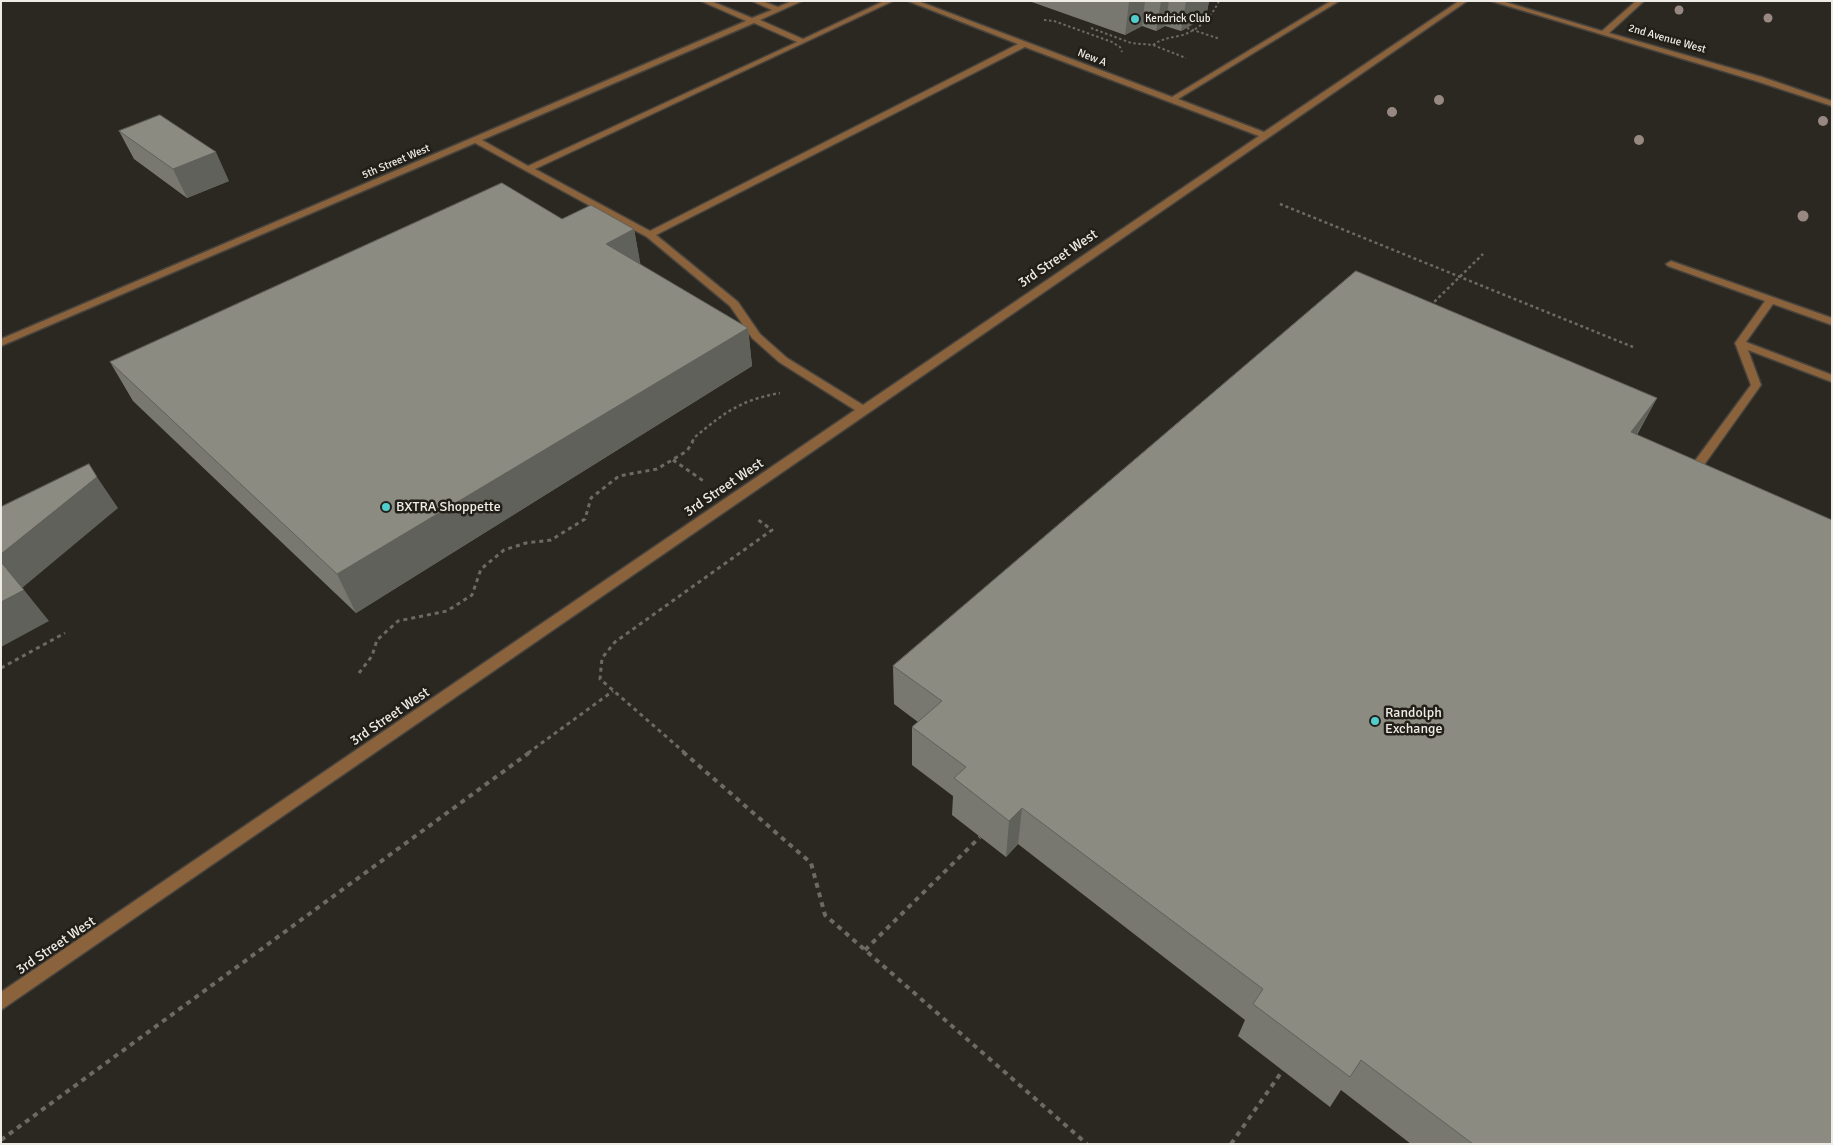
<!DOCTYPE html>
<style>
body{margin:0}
#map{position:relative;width:1833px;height:1145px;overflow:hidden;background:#2b2822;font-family:Signika,sans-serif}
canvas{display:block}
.frame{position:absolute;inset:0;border:2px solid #efece8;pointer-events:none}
</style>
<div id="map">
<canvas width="1833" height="1145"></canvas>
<div class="frame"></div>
</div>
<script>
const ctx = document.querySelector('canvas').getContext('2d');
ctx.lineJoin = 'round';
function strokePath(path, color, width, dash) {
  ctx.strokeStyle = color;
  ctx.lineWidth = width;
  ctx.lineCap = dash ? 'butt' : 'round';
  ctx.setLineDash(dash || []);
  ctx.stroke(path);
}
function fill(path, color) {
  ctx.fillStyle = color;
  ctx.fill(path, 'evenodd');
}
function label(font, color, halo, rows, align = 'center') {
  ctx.font = font + ' Signika,sans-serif';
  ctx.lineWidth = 5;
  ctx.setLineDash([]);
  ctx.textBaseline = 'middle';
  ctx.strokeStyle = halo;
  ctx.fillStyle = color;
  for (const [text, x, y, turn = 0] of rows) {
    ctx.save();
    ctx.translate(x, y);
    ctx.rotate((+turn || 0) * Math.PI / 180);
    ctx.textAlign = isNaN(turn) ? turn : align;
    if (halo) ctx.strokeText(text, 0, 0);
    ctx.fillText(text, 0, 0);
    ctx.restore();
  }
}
const minor = new Path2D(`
 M701 1H711L752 18 772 10 752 1H762L778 7 792 1H802L760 20 803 39 884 1H893L535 169 650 231 1018 44 908 1H918L1172 97 1331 1H1339L1178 99 1264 132 1459 1H1467L1 1010V992L855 410 779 362 752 338 730 306 647 237 475 143 1 346V339L746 21ZM754 23 797 42 528 166 482 140ZM1025 47 1259 136 863 405 787 358 760 334 738 302 656 235Z
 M1491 1H1502L1602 31 1636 1H1644L1609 33 1762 77 1832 101V106L1756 81Z
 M1671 261 1832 318V325L1773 304 1746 342 1832 375V382L1748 350 1761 385 1694 479H1686L1684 476 1686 473 1751 385 1735 343 1765 301 1668 266 1666 264Z`);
strokePath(minor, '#46433e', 3);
strokePath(new Path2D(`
 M1044 20 1054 21 1112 42 1120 47 1122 52
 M1091 28 1131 43 1153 45 1186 58
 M1187 28 1220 39
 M1153 45C1161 39 1169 38 1179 36 1198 31 1211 18 1219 1`), '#6d6a64', 2, [2.5, 2.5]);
strokePath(new Path2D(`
 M1280 204 1633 347
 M1430 306 1483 254
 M692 442 695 437C725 412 741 400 780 393`), '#6d6a64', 2.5, [3, 3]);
strokePath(new Path2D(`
 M673 460 705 482
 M1 668 65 633
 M359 673 372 656 377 640 398 621 447 611 472 595 481 569 504 550 526 543 551 540 585 519 591 498 619 476 657 469 687 451 693 441
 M528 753 613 691
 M685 753 600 679 602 658 615 642 772 530 757 519`), '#6d6a64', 3, [4, 4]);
strokePath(new Path2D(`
 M683 752 811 863 825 915 1087 1144
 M865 950 980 837
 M1 1140 530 752
 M1231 1144 1283 1070`), '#6d6a64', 4, [5, 5]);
fill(minor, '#8a623b');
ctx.fillStyle = '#978982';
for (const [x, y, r] of [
 [1679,10,4.5],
 [1768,18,4.5],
 [1439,100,5],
 [1392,112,5],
 [1823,121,5],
 [1639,140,5],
 [1803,216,5.5]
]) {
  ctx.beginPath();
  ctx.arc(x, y, r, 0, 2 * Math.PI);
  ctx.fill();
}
fill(new Path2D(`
 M1029 1H1209L1206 17 1181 31 1165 26 1156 31 1142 26 1125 35Z
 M119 131 229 181 187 198 134 159Z
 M562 219 634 229 640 264 748 328 752 366 356 613 133 401 110 362Z
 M1657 398 1637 435 1832 1144H1411L1341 1090 1330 1107 1238 1036 1245 1020 1018 844 1006 857 952 815 953 796 912 765V727L918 722 894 704 893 666Z`), '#787870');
fill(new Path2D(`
 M1130 1H1145L1142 26 1125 35 1129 2Z
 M1161 1H1169L1165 26 1156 31Z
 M1186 1H1209L1206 17 1181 31Z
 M216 152 229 181 187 198 173 169Z
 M634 229 641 267 606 244Z
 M748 328 752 366 356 613 337 574Z
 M1657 398 1635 437 1631 432Z
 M97 477 118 508 22 588 1 562V554Z
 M24 590 49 621 1 647V602Z
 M1022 808 1018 844 1006 857 1009 821Z`), '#61615b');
const building = new Path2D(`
 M160 115 216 152 173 169 119 131Z
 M502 183 562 219 591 205 634 229 606 244 748 328 337 574 110 362Z
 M1356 271 1657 398 1631 432 1832 520V1144H1473L1361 1060 1350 1077 1253 1004 1263 989 1022 808 1009 821 954 778 966 767 912 727 942 701 893 666Z
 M89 464 97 477 1 554V507Z
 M1 562 24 590 1 602Z`);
fill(building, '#8b8b82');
strokePath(building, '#61615b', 1);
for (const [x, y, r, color] of [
 [1135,19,5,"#52cdce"],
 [386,507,5,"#52cdce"],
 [1375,721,5,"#52cdce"]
]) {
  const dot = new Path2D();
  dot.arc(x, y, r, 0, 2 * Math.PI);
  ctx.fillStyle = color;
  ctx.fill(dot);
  strokePath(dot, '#221f18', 2);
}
label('11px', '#efece8', '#221f18', [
 ["Kendrick Club",1145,19]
], 'left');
label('11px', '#efece8', '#221f18', [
 ["2nd Avenue West",1667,39,16],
 ["New A",1092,58,21],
 ["5th Street West",396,162,-23]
]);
label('14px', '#efece8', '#221f18', [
 ["3rd Street West",1058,259,-34],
 ["3rd Street West",724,488,-34],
 ["3rd Street West",390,717,-34],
 ["3rd Street West",56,946,-34]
]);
label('14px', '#efece8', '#221f18', [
 ["BXTRA Shoppette",396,507],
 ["Randolph",1385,713],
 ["Exchange",1385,729]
], 'left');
</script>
